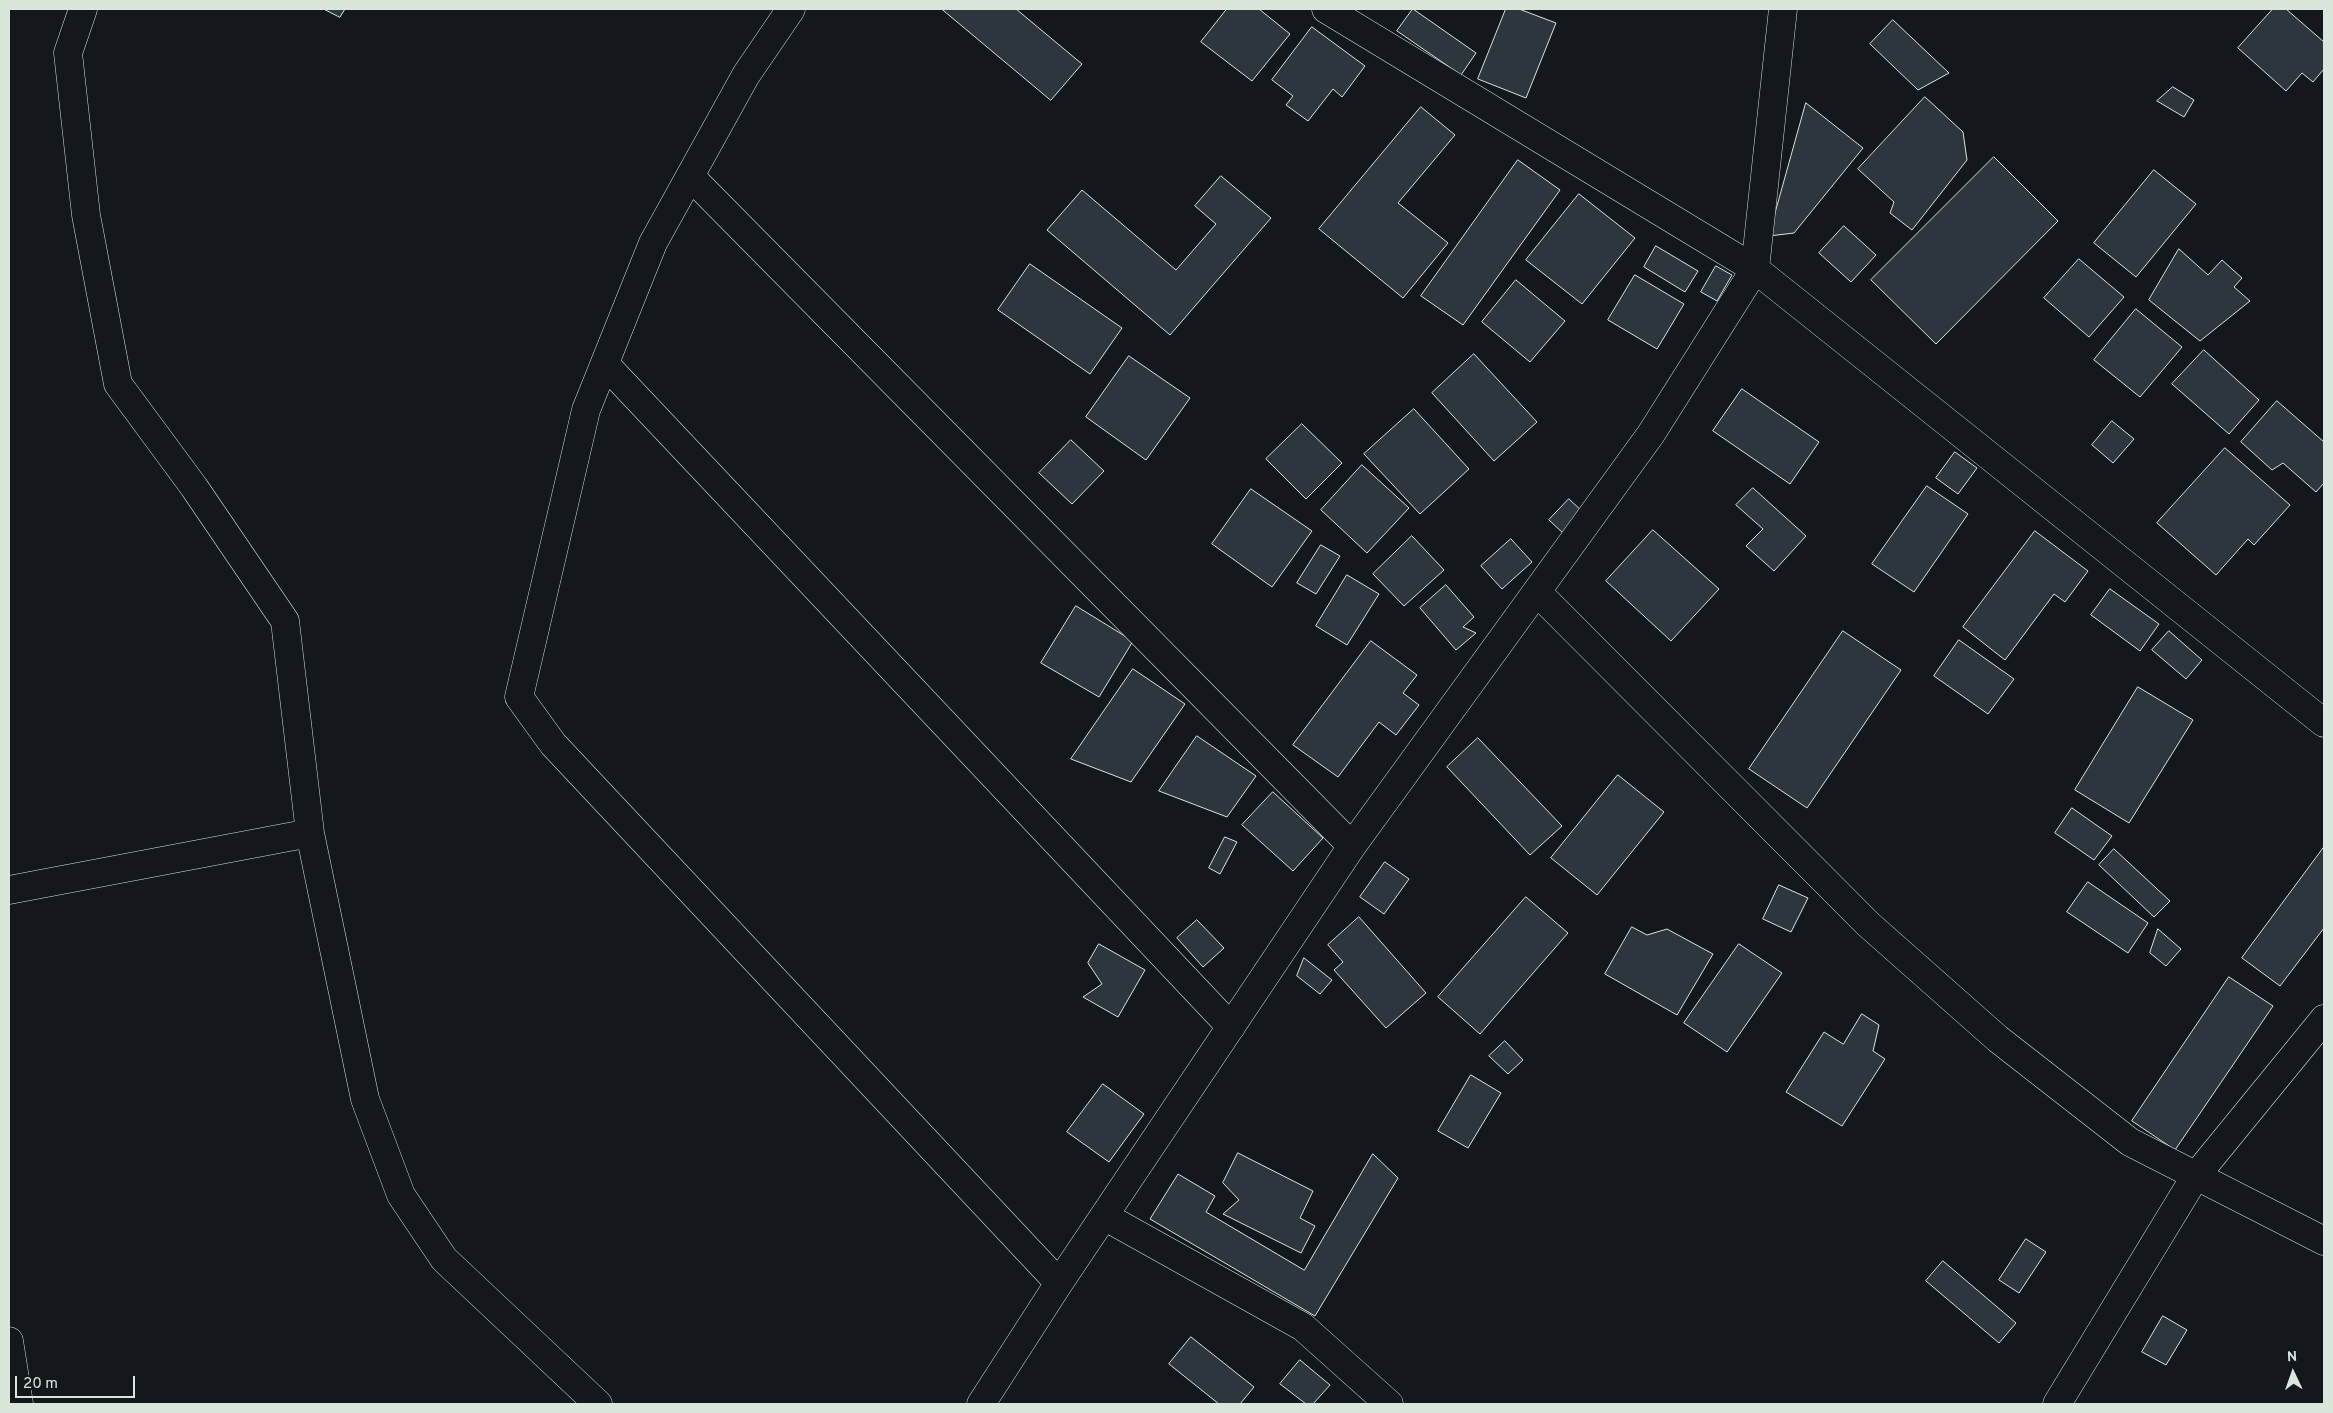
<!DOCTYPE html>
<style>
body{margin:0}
#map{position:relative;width:2333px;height:1413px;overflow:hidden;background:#14181c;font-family:Overpass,sans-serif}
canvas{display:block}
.frame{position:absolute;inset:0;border:10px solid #d8e6dc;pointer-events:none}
.north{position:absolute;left:2268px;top:1348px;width:50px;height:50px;-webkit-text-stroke:4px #14181c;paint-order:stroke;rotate:357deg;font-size:14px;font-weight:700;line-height:20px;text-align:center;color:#d8e6dc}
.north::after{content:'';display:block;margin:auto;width:18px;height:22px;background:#d8e6dc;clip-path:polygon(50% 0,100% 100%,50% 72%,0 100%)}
.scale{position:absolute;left:15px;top:1376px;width:120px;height:22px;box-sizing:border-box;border:2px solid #d8e6dc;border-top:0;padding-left:6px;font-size:15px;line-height:18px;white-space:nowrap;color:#d8e6dc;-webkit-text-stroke:4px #14181c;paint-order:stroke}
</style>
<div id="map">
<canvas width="2333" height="1413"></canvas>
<div class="frame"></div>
<div class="north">N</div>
<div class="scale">20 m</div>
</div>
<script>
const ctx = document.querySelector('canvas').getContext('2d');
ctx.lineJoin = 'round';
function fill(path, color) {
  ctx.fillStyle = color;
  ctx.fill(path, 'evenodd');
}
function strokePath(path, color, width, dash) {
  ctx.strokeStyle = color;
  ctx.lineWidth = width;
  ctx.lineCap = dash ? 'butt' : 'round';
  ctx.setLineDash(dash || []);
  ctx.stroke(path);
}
const building = new Path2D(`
 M324 9H345L340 17Z
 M942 9H1016L1082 64 1051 100Z
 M1227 9H1259L1290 34 1252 81 1201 42Z
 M1413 9 1476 53 1461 75 1397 31Z
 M1506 9H1519L1556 23 1526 98 1478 79Z
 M2273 9H2286L2324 42V69L2313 82 2302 73 2286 91 2238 48Z
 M1893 20 1949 73 1918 90 1870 44Z
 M1312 27 1365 66 1342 97 1333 89 1308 121 1286 105 1293 96 1272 80Z
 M2173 87 2194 100 2184 117 2157 101Z
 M1925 97 1963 132 1967 160 1912 230 1890 213 1894 202 1858 169Z
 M1806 103 1863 148 1794 233 1769 236Z
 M1421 107 1455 135 1398 203 1448 243 1403 298 1319 229Z
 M1994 157 2058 221 1936 344 1871 280Z
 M1518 160 1560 190 1463 325 1421 296Z
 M2154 170 2196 204 2136 277 2094 243Z
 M1221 176 1271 218 1170 335 1047 230 1082 190 1176 270 1216 224 1195 206Z
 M1579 194 1635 238 1582 304 1526 260Z
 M1844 226 1876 255 1851 282 1819 253Z
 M1656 246 1698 271 1685 292 1644 267Z
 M2179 249 2208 275 2222 260 2242 278 2234 287 2250 301 2200 341 2149 300Z
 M2079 259 2124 297 2089 337 2044 298Z
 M1030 264 1122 328 1090 374 998 310Z
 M1716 266 1732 275 1717 301 1701 292Z
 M1635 275 1684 304 1657 349 1608 320Z
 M1516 280 1565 321 1530 362 1482 322Z
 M2136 309 2182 347 2140 397 2094 360Z
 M2204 350 2259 400 2229 434 2172 384Z
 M1474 354 1537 422 1494 461 1432 393Z
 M1129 356 1190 398 1146 460 1086 417Z
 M1742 389 1819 442 1790 484 1713 431Z
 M2277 401 2324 442V483L2316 492 2283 463 2272 470 2241 442Z
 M1414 409 1469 469 1420 514 1364 454Z
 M2112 421 2134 439 2113 463 2092 445Z
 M1302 424 1342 463 1306 499 1266 459Z
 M1071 440 1104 471 1072 504 1039 473Z
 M2225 448 2290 505 2254 545 2248 539 2216 575 2157 523Z
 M1955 452 1977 468 1958 494 1936 478Z
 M1362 465 1409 508 1367 553 1321 510Z
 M1927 486 1968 514 1914 592 1872 564Z
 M1753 488 1806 536 1774 571 1746 546 1763 529 1736 505Z
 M1251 489 1312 531 1272 587 1212 544Z
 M1569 499 1585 514 1564 534 1549 520Z
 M1653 530 1719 589 1671 641 1606 581Z
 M2035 531 2088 571 2065 602 2054 594 2005 660 1963 627Z
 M1412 536 1444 570 1404 606 1373 574Z
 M1511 539 1532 562 1502 589 1481 566Z
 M1321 545 1340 556 1316 594 1297 583Z
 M1347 575 1379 594 1347 645 1316 626Z
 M1446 585 1474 617 1463 627 1476 633 1456 650 1420 608Z
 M2110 589 2159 624 2140 651 2091 615Z
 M1076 606 1133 641 1099 697 1041 663Z
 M1843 631 1901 670 1807 808 1749 769Z
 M2169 631 2202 660 2186 679 2152 650Z
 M1959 640 2014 679 1988 714 1934 676Z
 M1371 641 1417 675 1403 693 1419 705 1396 735 1379 722 1338 777 1293 745Z
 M1133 669 1185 704 1131 782 1071 759Z
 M2138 687 2193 720 2129 823 2075 790Z
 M1197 736 1256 776 1227 817 1159 791Z
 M1478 738 1562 826 1530 855 1447 767Z
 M1618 775 1664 812 1597 895 1551 858Z
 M1273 792 1323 838 1293 871 1242 825Z
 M2072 808 2112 836 2094 860 2055 833Z
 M1225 837 1237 842 1220 874 1209 868Z
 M2324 847V928L2280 986 2242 958Z
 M2114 849 2170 901 2154 917 2099 865Z
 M1385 862 1409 879 1384 914 1360 897Z
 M2088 882 2148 923 2128 953 2067 912Z
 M1779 885 1808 898 1791 932 1763 919Z
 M1526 897 1568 933 1480 1034 1438 997Z
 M1359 917 1426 993 1386 1028 1334 970 1343 962 1328 945Z
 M1197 920 1224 948 1203 967 1177 938Z
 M1632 927 1647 935 1667 929 1713 954 1677 1015 1605 974Z
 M2158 929 2181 949 2166 966 2150 953Z
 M1099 944 1145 970 1118 1017 1083 997 1102 984 1088 963Z
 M1739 944 1782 973 1727 1052 1684 1023Z
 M1304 958 1332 980 1320 994 1297 976Z
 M2229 977 2273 1006 2175 1150 2132 1121Z
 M1862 1014 1879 1025 1873 1051 1885 1059 1842 1126 1786 1092 1824 1032 1843 1044Z
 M1505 1041 1523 1060 1508 1074 1489 1056Z
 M1471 1075 1501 1093 1468 1148 1438 1131Z
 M1103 1084 1144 1114 1109 1162 1067 1132Z
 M1238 1153 1313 1191 1300 1218 1315 1226 1301 1253 1223 1214 1239 1200 1223 1183Z
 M1373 1154 1398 1178 1315 1316 1150 1219 1178 1174 1215 1196 1206 1212 1304 1270Z
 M2026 1239 2046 1252 2019 1293 1999 1280Z
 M1943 1261 2016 1323 1999 1343 1926 1281Z
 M2163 1316 2187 1330 2166 1365 2142 1352Z
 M1191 1337 1254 1387 1240 1404H1219L1169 1364Z
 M1300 1360 1330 1385 1313 1404H1306L1280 1384Z`);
fill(building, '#2c363c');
strokePath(building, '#d8e6dc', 1);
const minor = new Path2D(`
 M83 9 68 53 86 215 118 384 194 487 285 621 310 833 365 1099 401 1195 444 1259 598 1404
 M791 9 746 75 653 243 586 410 519 697 553 744 1059 1283
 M1326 9 1755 269 2324 723
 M690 176 1352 846
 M605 364 1231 1027
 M1538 593 1868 924 1998 1039 2130 1142 2324 1241
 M9 890 310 833
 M1104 1216 1303 1327 1389 1404
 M9 1341 19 1404
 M981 1404 1059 1283 1352 846 1651 434 1755 269 1783 9
 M2057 1404 2195 1177 2324 1019`);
strokePath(minor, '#d8e6dc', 29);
strokePath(minor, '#14181c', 28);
</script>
